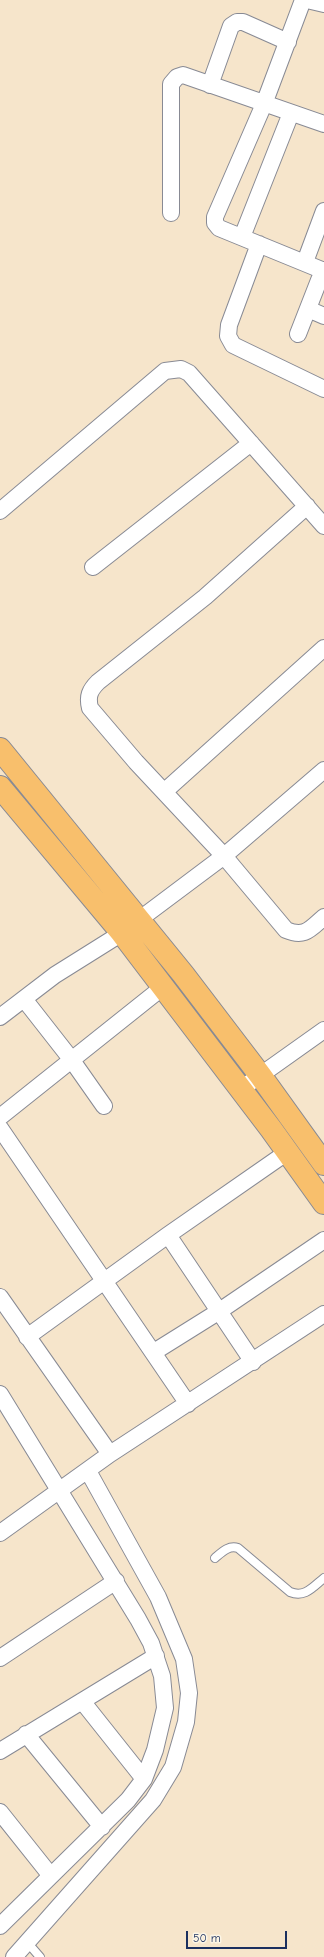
<!DOCTYPE html>
<style>
body{margin:0}
#map{position:relative;width:324px;height:1957px;overflow:hidden;background:#f6e5cb;font-family:"Comic Neue",sans-serif}
canvas{display:block}
.scale{position:absolute;left:186px;top:1931px;width:101px;height:18px;box-sizing:border-box;border:2px solid #1b2f5e;border-top:0;padding-left:5px;font-size:12px;line-height:14px;white-space:nowrap;color:#1b2f5e;-webkit-text-stroke:3px #fcf5e5;paint-order:stroke}
</style>
<div id="map">
<canvas width="324" height="1957"></canvas>
<div class="scale">50 m</div>
</div>
<script>
const ctx = document.querySelector('canvas').getContext('2d');
ctx.lineJoin = 'round';
function strokePath(path, color, width, dash) {
  ctx.strokeStyle = color;
  ctx.lineWidth = width;
  ctx.lineCap = dash ? 'butt' : 'round';
  ctx.setLineDash(dash || []);
  ctx.stroke(path);
}
const service = new Path2D(`
 M215 1558C222 1552 229 1545 238 1548L290 1592C305 1598 313 1587 324 1578
 M27 1942 40 1957`);
const minor = new Path2D(`
 M303 0 264 104 215 217V223L219 228 324 271
 M307 0 324 4
 M210 85 231 26 237 22H243L288 42
 M171 213V84L177 77 183 75 324 124
 M242 237 291 113
 M259 244 229 325 228 336 233 345 324 389
 M305 262 324 211
 M308 309 324 316
 M298 334 323 270
 M307 506 205 597 98 682C90 690 87 696 90 708L136 762 224 856 286 930C305 938 310 929 324 917
 M0 511 165 371 181 369 189 373 324 526
 M93 567 251 443
 M165 791 324 648
 M24 999 71 1059 104 1106
 M0 1017 55 975 122 933 140 919 224 856 324 770
 M241 1089 324 1030
 M0 1117 163 987
 M0 1128 188 1404
 M168 1235 253 1362
 M0 1297 110 1454
 M27 1337 168 1235 286 1153
 M154 1352 218 1312 324 1240
 M0 1394 138 1619 151 1643 162 1676 165 1708 155 1750 144 1779 128 1800 0 1926
 M0 1533 110 1454 324 1314
 M0 1658 116 1581
 M82 1701 144 1779
 M26 1734 102 1827
 M0 1751 156 1656
 M0 1812 51 1876
 M14 1957 153 1800 173 1767 186 1722 189 1693 184 1659 158 1597 88 1471`);
const primary = new Path2D(`
 M0 749 183 974 260 1075 324 1164
 M0 787 122 933 271 1129 324 1203`);
strokePath(service, '#888a94', 10);
strokePath(minor, '#888a94', 18);
strokePath(primary, '#888a94', 24);
strokePath(service, '#fff', 8);
strokePath(minor, '#fff', 16);
strokePath(primary, '#f8bf6c', 22);
</script>
